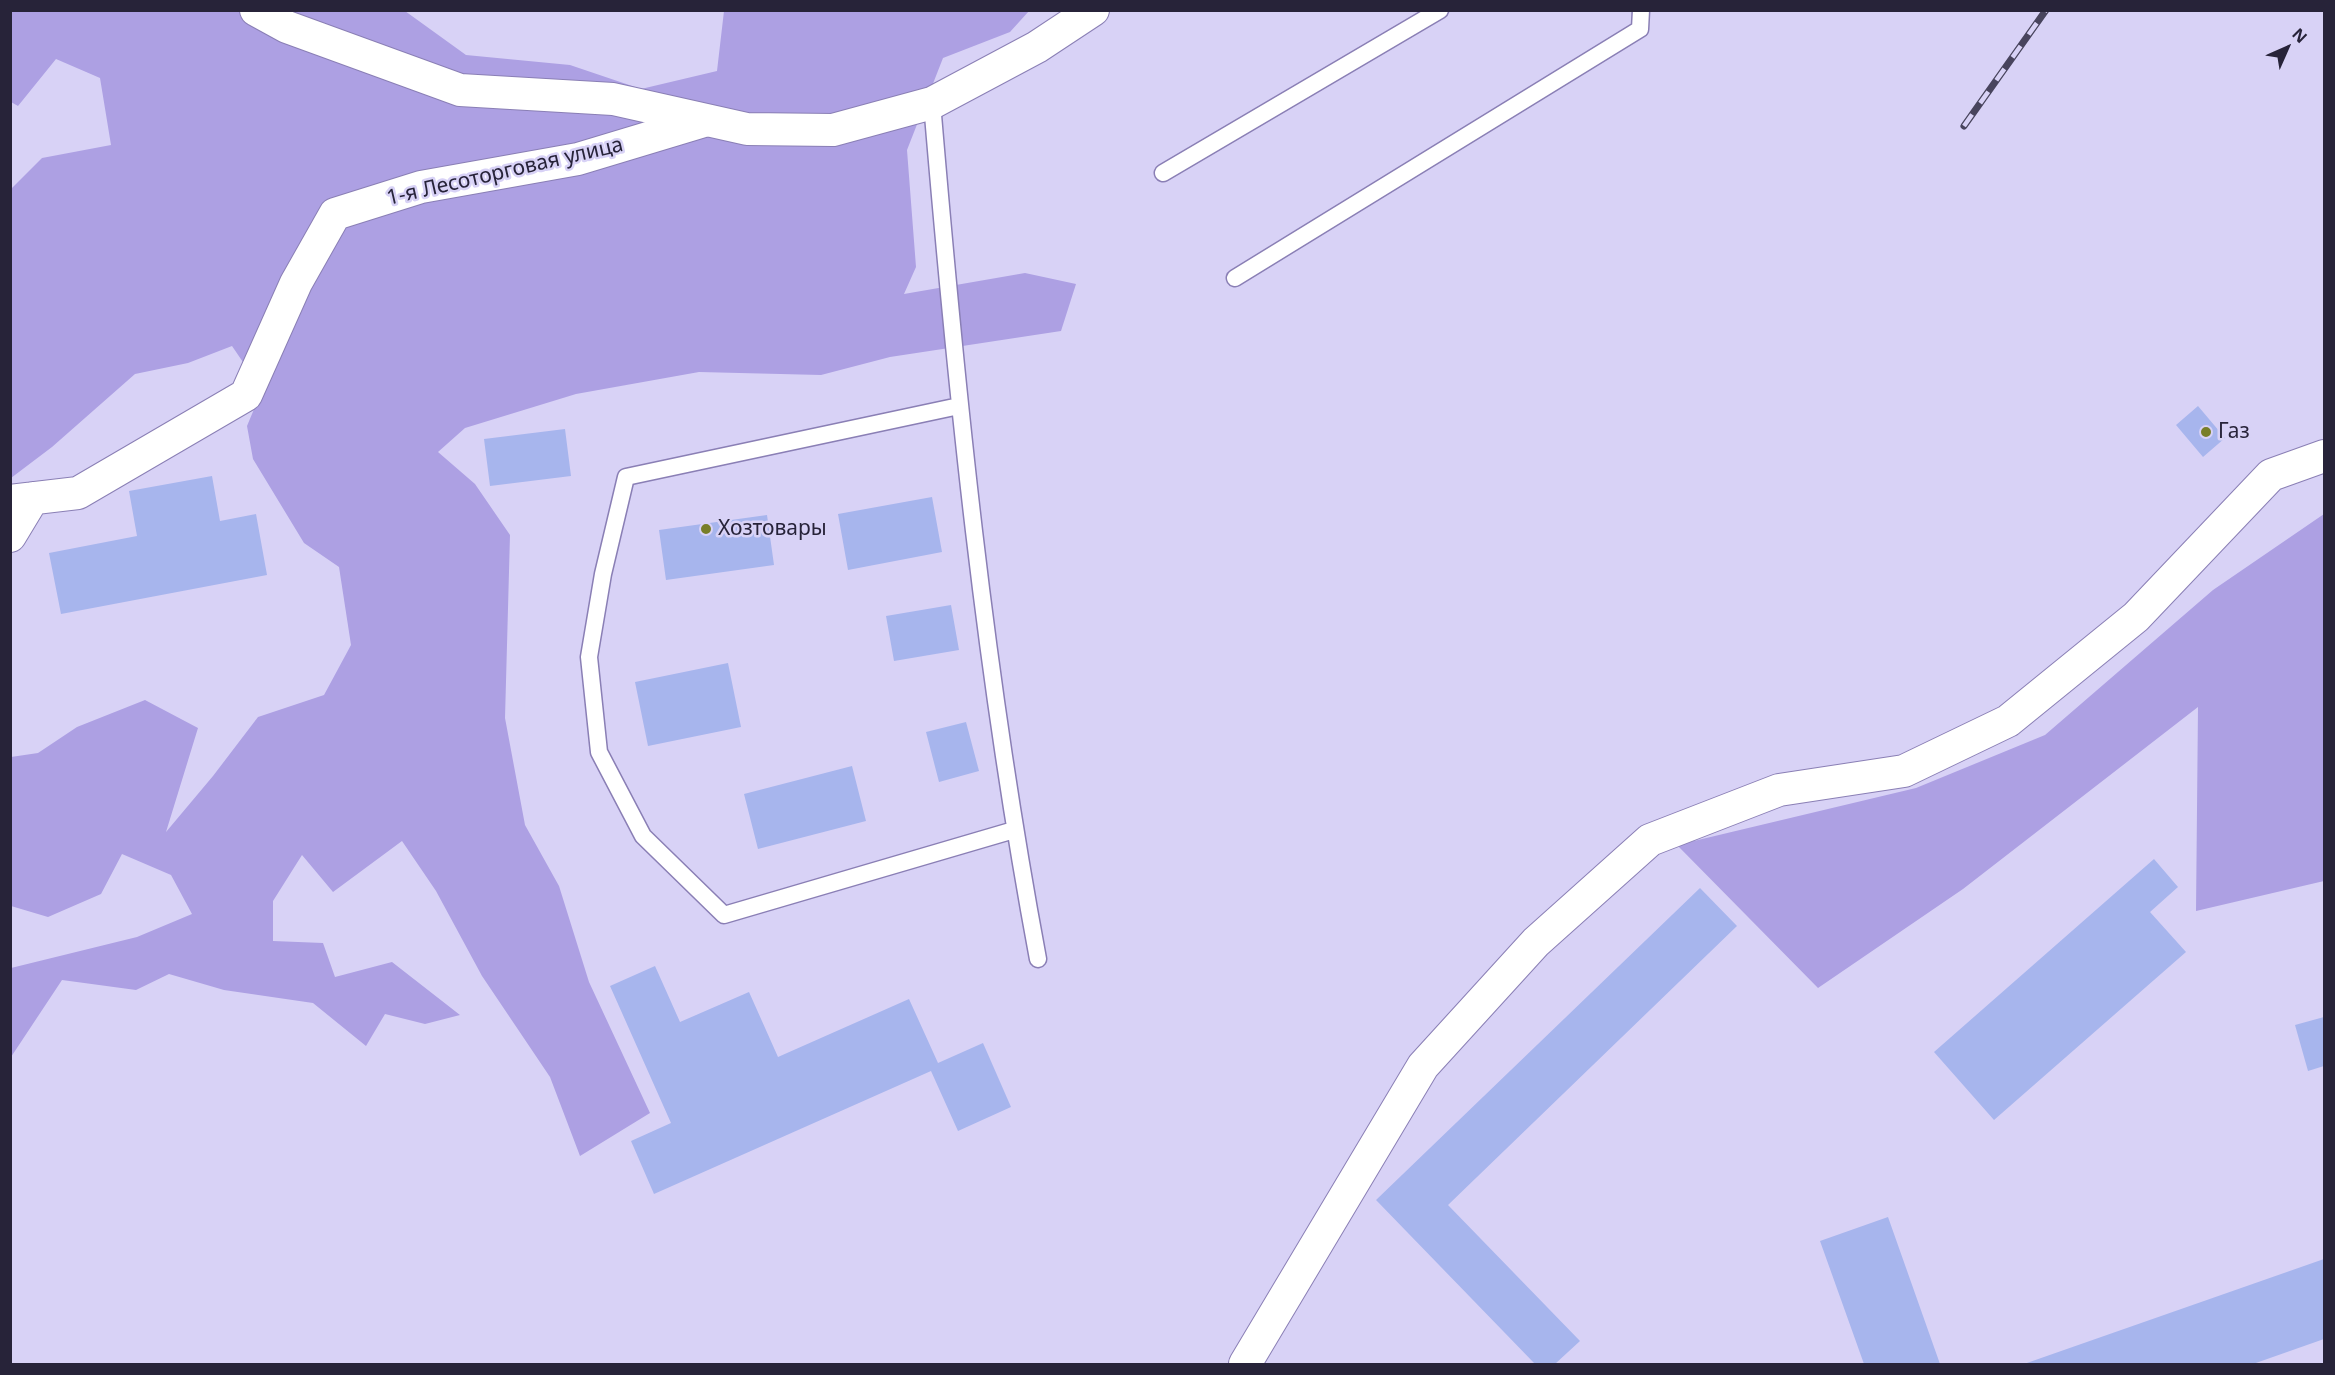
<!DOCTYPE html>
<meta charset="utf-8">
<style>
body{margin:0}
#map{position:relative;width:2335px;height:1375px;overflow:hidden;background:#d8d2f6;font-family:"Noto Sans",sans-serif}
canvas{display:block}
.frame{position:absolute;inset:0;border:12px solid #272339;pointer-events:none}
.north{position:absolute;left:2257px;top:18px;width:60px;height:60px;-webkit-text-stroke:4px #d8d2f6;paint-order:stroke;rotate:45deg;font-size:16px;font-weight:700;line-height:24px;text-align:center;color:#272339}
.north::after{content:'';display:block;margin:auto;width:21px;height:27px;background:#272339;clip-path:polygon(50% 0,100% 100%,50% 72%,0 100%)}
</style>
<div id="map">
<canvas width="2335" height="1375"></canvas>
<div class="frame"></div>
<div class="north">N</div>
</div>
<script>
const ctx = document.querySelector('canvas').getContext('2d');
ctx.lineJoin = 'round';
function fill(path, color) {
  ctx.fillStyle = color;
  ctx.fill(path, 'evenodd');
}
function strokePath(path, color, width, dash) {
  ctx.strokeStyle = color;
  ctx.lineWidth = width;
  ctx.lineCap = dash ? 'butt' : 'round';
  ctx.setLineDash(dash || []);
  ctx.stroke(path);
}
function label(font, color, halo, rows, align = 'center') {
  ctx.font = font + ' "Noto Sans",sans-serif';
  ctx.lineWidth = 5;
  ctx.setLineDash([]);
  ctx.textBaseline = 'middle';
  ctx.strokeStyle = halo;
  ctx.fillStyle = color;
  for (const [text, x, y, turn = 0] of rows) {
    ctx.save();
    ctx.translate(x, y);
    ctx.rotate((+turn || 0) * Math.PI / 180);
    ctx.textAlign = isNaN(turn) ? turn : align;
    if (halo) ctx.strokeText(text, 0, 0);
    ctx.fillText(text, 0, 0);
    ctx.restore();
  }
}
fill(new Path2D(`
 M11 11H405L466 55 570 65 641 89 717 71 724 11H1029L1010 32 943 58 907 150 916 267 904 294 1025 273 1076 284 1061 331 890 357 821 375 699 372 576 394 465 428 438 452 475 484 510 535 505 718 525 825 559 886 589 982 650 1113 580 1156 550 1077 482 976 436 891 402 841 333 892 302 855 273 901V941L323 943 335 977 392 962 460 1015 425 1024 385 1014 366 1046 313 1003 224 990 169 974 136 990 62 980 11 1057V968L137 937 192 914 171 875 122 854 101 894 48 917 11 906V757L38 753 77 727 145 700 198 728 166 832 213 776 258 717 324 695 351 645 339 567 304 543 253 459 247 426 262 390 232 346 188 363 135 374 52 447 11 478V189L42 158 111 145 100 78 56 59 18 106 11 102Z
 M2324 514V881L2196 911 2198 707 1963 889 1818 988 1677 845 1916 788 2045 735 2213 590Z`), '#ada0e3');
fill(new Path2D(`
 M2198 406 2225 438 2203 457 2176 425Z
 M565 429 571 476 490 486 484 439Z
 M212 476 220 521 256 514 267 575 61 614 49 553 137 536 129 491Z
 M932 497 942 552 848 570 838 514Z
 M767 515 774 565 666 580 659 530Z
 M951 605 959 650 894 661 886 616Z
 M728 663 741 727 648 746 635 682Z
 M966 722 979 771 939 782 926 732Z
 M852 766 866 821 758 849 744 794Z
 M2154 859 2178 887 2150 912 2186 952 1994 1120 1934 1052Z
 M1700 888 1737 926 1448 1205 1580 1341 1555 1364H1535L1376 1200Z
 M655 966 680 1022 749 992 778 1057 909 999 938 1063 983 1043 1011 1107 958 1131 931 1071 654 1194 631 1141 671 1123 610 986Z
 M2324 1017V1066L2308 1071 2295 1025Z
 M1888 1217 1940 1364H1864L1820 1241Z
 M2324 1259V1339L2253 1364H2024Z`), '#a7b5ed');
const lane = new Path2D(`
 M932 103C956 389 985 676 1038 959
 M1163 173 1440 10
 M1235 278 1640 29 1641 10
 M959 406 626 477 603 574 589 657 599 752 643 836 724 915 1014 830`);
const street = new Path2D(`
 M256 10 287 27 460 90 613 99 747 129 833 130 932 103 1037 47 1093 10
 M10 501 78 493 246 395 296 283 335 214 421 187 578 159 704 121
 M10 536 33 498
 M1245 1364 1423 1066 1536 942 1650 840 1779 790 1904 771 2008 721 2136 617 2271 475 2324 456`);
strokePath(lane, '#8a7fb5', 19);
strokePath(street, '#8a7fb5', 34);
strokePath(lane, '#fff', 16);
strokePath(street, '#fff', 32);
const rail = new Path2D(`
 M1964 126 2046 10`);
strokePath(rail, '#48445d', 7);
strokePath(rail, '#d8d2f6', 4.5, [14]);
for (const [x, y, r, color] of [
 [2206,432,6,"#787e28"],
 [706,529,6,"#787e28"]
]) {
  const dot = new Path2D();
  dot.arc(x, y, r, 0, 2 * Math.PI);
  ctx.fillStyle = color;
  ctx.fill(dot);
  strokePath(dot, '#d8d2f6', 2);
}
label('21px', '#272339', '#d8d2f6', [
 ["1-я Лесоторговая улица",505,172,-13]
]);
label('21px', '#272339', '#d8d2f6', [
 ["Газ",2218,432],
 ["Хозтовары",718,529]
], 'left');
</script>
